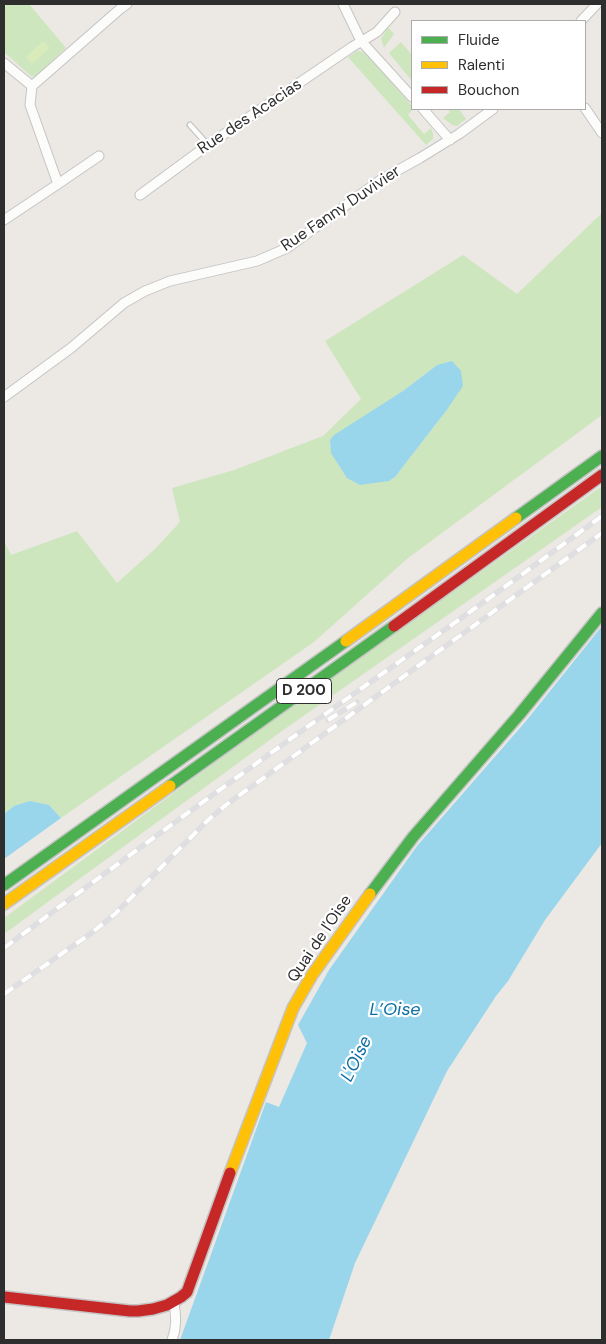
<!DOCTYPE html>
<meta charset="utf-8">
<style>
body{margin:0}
#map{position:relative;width:606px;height:1344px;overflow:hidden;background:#ece8e4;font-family:"DM Sans",sans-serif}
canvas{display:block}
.frame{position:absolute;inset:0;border:5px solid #2e2e2e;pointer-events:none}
.legend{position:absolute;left:411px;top:20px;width:175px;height:90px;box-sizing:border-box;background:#fff;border:1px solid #ababab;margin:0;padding:6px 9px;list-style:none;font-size:15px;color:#2e2e2e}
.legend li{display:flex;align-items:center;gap:10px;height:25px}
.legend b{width:25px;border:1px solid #ababab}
</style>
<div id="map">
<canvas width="606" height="1344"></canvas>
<div class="frame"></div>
<ul class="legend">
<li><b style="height:6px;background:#4caf50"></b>Fluide</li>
<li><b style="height:6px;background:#ffc107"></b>Ralenti</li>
<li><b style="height:6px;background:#c62828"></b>Bouchon</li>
</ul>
</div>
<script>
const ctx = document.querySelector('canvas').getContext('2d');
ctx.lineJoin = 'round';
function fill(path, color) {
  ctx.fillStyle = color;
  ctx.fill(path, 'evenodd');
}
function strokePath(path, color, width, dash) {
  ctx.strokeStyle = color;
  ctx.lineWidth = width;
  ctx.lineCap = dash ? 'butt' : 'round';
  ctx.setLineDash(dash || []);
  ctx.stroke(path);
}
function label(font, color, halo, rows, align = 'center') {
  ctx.font = font + ' "DM Sans",sans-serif';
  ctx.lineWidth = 4.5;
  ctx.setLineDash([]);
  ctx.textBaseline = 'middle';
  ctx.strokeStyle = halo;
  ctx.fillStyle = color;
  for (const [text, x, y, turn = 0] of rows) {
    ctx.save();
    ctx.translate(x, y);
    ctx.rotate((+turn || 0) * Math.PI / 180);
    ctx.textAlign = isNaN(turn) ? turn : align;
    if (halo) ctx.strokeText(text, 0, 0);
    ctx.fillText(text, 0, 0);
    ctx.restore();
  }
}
fill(new Path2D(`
 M7 4H29L66 48 35 77 31 76 4 52V8Z
 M388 27 394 34 384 48 381 39Z
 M401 42 412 55V81L389 53Z
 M357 51 365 52 412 106 413 109 408 115 424 134 431 128 433 134V139L426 145 348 57Z
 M448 109H459L466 119 457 126 452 125 443 118 450 112Z
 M602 213V415L408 558 314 642 61 818 49 805 14 806 4 814V541L11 555 77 531 117 583 156 548 180 522 172 488 234 470 323 436 361 399 325 341 463 255 517 294ZM437 365 446 411 395 477 389 481 403 391Z
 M602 486V507L282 731 4 934V918L274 719Z`), '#cee6be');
fill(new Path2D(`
 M43 41 50 48 32 64 26 57Z`), '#d9eabb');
fill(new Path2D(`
 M452 361 461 371 463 386 446 411 395 477 389 481 360 485 347 478 331 453 330 440 334 435 403 391 437 365Z
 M602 626V843L545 920 508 981 496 996 447 1071 355 1263 329 1340H180L266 1102 279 1107 307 1043 298 1025 329 970 417 846 526 721Z
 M30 801 49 805 61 818 4 859V814L14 806Z`), '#99d6ec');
const lane = new Path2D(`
 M190 125 208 145`);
const street = new Path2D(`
 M343 4 361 41 412 97
 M581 21 597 4
 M4 63 32 86 30 105 58 184 4 220
 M32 86 120 9 127 4
 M585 108 602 133
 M423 109 450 140
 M58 184 99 156
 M140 195 208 145 352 47 377 32 395 12
 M4 397 71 348 124 303 145 291 170 281 257 261 287 248 382 179 420 158 459 134 493 109
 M172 1340C177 1327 176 1317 174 1303`);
const fast = new Path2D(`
 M516 518 602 456
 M170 786 394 626
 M4 885 346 641
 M370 894 413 837 519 715 602 613`);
const slow = new Path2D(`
 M346 641 516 518
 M4 904 170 786
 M230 1173 293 1008 312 975 370 894`);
const jam = new Path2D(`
 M394 626 602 475
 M4 1297 130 1311H138L153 1309 167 1305 181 1297 187 1292 230 1173`);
strokePath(lane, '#c5c4c5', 7);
strokePath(street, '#c5c4c5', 11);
strokePath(fast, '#c5c4c5', 14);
strokePath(slow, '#c5c4c5', 14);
strokePath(jam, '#c5c4c5', 14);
strokePath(lane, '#fcfcfb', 4.5);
strokePath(street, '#fcfcfb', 9);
strokePath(fast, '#4caf50', 11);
strokePath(slow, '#ffc107', 11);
strokePath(jam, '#c62828', 11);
const rail = new Path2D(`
 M328 720 357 702
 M4 948C145 843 289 739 433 638 490 598 546 557 602 516
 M4 994 90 934 115 914 207 821 226 805 602 533`);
strokePath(rail, '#dfdfe1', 5.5);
strokePath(rail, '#fff', 4, [11]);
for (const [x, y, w] of [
 [304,691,55]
]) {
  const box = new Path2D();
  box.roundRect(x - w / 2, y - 12.5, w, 25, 4);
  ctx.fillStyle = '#fff';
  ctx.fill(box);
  strokePath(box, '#2e2e2e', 1);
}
label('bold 15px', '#2e2e2e', null, [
 ["D 200",304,691]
]);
label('16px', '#2e2e2e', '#fff', [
 ["Rue des Acacias",250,117,-34],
 ["Rue Fanny Duvivier",341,209,-34],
 ["Quai de l'Oise",320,939,-56]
]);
label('italic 18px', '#0d6fa3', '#fff', [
 ["L’Oise",395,1010],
 ["L'Oise",357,1059,-64]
]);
</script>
